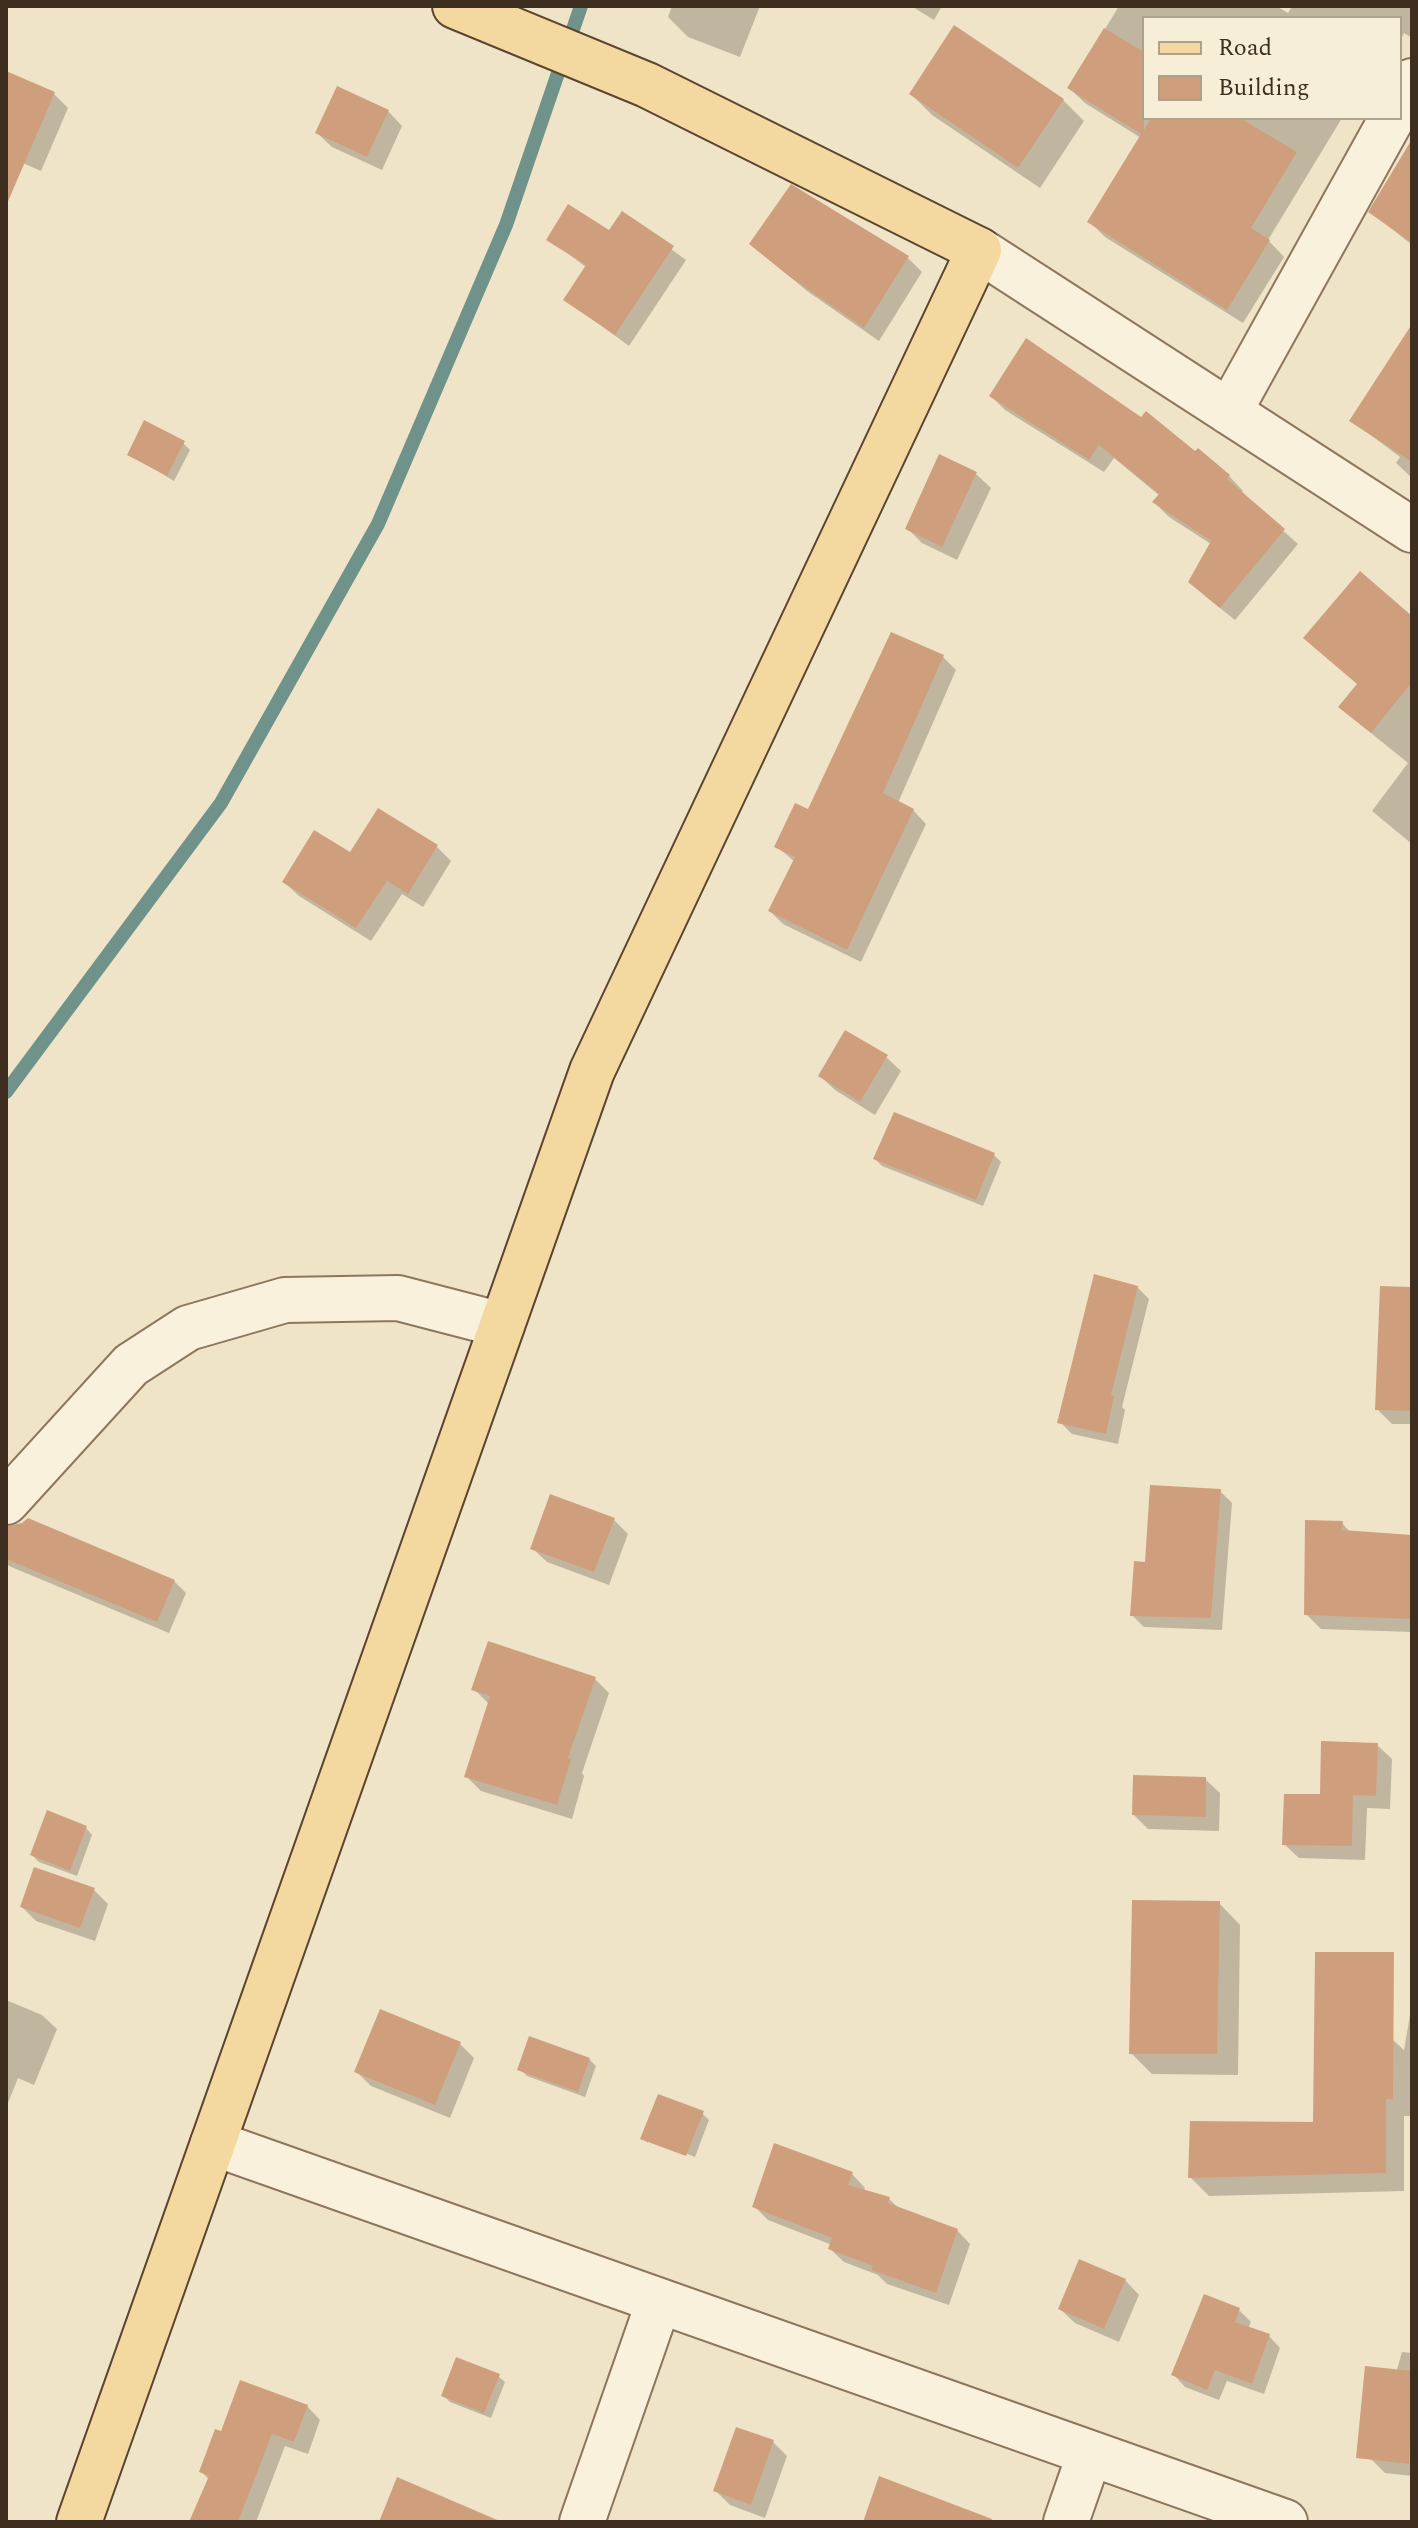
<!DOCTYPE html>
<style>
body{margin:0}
#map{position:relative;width:1418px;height:2528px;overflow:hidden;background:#f0e4c8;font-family:Spectral,serif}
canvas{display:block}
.frame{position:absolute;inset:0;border:8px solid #3d2e20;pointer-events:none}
.legend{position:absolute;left:1142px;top:16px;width:260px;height:104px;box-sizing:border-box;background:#f7eed8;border:2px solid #ada18e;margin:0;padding:10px 14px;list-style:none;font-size:24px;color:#3d2e20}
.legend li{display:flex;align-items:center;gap:16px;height:40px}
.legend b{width:40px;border:2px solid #ada18e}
</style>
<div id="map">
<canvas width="1418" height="2528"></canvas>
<div class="frame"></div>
<ul class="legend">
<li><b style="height:10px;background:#f3d9a0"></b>Road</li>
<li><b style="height:22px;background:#cf9f7d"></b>Building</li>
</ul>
</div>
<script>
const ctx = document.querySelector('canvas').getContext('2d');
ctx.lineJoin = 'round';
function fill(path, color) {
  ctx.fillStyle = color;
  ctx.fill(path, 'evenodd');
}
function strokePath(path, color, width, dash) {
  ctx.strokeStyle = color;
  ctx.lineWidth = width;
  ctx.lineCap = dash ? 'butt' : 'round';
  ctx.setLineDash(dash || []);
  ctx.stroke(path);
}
fill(new Path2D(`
 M672 6H760L740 57 688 37 668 17Z
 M911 6H942L934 20Z
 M1119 6H1276L1288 13 1292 6H1412V38L1404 33 1400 41V18H1144V118H1342L1268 240 1284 257 1243 323 1105 237 1089 221 1141 138 1085 103 1069 88Z
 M6 74 54 94 68 108 41 171 6 156Z
 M911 94 1063 100 1084 121 1040 188 932 115Z
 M388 111 402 126 382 170 332 147 317 133Z
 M1412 143V245L1371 212Z
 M623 214 686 260 629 346 566 300 587 268 549 239 610 233Z
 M751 244 908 258 922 272 879 341 807 291Z
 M1412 327V478L1396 463 1400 457 1352 421Z
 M991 396 1229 476 1243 491 1241 493 1298 544 1235 620 1205 596 1211 544 1169 517 1154 502 1160 496 1114 458 1104 472 1005 410Z
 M183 443 190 450 174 481 129 454Z
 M976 474 991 488 957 560 922 543 908 529Z
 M1412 618V844L1372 811 1408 763 1355 720Z
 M892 635 943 657 956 670 898 803 913 810 926 824 861 962 783 924 770 911 795 862 776 846 809 812Z
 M437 847 451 861 423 907 402 894 371 941 299 896 284 882 350 855Z
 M886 1057 901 1071 875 1115 835 1090 820 1076Z
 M994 1155 1001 1162 983 1206 882 1166 875 1159Z
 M1137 1287 1149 1299 1122 1407 1125 1410 1118 1444 1072 1434 1060 1422Z
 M1412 1329V1424H1392L1377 1409Z
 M1220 1491 1232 1503 1222 1630 1144 1627 1132 1615 1147 1564Z
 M614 1520 628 1534 609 1585 547 1562 532 1548Z
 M1342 1523 1351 1533 1412 1536V1632L1321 1629 1306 1614Z
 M6 1542 174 1581 186 1593 169 1633 9 1566 6 1562Z
 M595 1679 609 1693 582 1773 584 1776 572 1819 481 1791 467 1777 489 1704 474 1689Z
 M1377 1745 1392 1759 1390 1809 1367 1808 1365 1860 1299 1858 1284 1844 1322 1796Z
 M1205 1779 1220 1793 1219 1831 1148 1829 1134 1815Z
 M86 1828 92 1835 77 1876 39 1862 32 1855Z
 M94 1890 108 1904 95 1941 36 1921 22 1907Z
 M1219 1903 1240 1925 1238 2075 1152 2074 1131 2053Z
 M6 2000 42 2015 57 2029 34 2085 18 2078 6 2108Z
 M1412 2003 1410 2116H1404V2191L1209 2196 1190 2177 1315 2124 1392 2039 1404 2050Z
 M460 2044 474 2058 450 2118 371 2086 357 2072Z
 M589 2059 596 2066 585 2097 527 2076 520 2069Z
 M702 2113 709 2120 695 2157 648 2139V2143L642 2138Z
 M852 2174 865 2188 864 2191 889 2199 900 2209 957 2230 970 2244 949 2305 887 2284 878 2275 844 2262 830 2249 832 2245 768 2220 755 2207Z
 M1125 2280 1139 2295 1119 2342 1075 2323 1060 2309Z
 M1239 2310 1251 2322 1248 2329 1269 2336 1280 2348 1264 2394 1227 2381 1219 2400 1185 2387 1174 2375Z
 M1402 2352 1412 2353V2476L1385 2473 1371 2459Z
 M498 2376 505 2382 491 2418 450 2402 443 2395Z
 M307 2406 320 2420 308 2454 285 2446 256 2522H192L209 2480 201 2471 222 2434Z
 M773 2442 787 2456 765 2518 730 2505 715 2490Z`), '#0003');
strokePath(new Path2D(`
 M6 1092 221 803 378 524 506 225 581 6`), '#6f938a', 14);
fill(new Path2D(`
 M954 25 1064 99 1018 168 909 94Z
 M1104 28 1144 52V130L1151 118H1240L1297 152 1251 228 1270 240 1227 310 1087 222 1141 134 1067 88Z
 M6 71 55 92 6 206Z
 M337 86 389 110 367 157 315 133Z
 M1412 139V243L1368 212Z
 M791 184 909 256 864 328 790 277 749 244Z
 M568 204 609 230 622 211 674 246 615 335 563 300 586 265 546 240Z
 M1412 324V462L1349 421Z
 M1026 338 1141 417 1146 411 1195 451 1198 448 1230 475 1227 479 1285 529 1220 608 1188 582 1211 541 1152 502 1159 494 1099 445 1089 460 989 396Z
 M144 420 185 441 167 476 127 455Z
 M939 454 977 472 942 547 905 529Z
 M1360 571 1412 616V682L1371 733 1338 707 1357 684 1303 638Z
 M891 632 944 655 883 793 914 809 847 950 768 911 795 857 774 847 795 803 808 809Z
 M378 808 438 845 408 894 387 881 356 928 282 882 314 830 350 852Z
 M845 1030 888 1055 860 1102 818 1076Z
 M894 1112 995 1153 976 1200 873 1159Z
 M1094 1274 1138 1286 1111 1395 1114 1396 1106 1434 1057 1423Z
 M1380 1286 1412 1287V1411L1375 1410Z
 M1150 1485 1221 1489 1211 1618 1130 1616 1134 1561 1145 1562Z
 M550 1494 615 1518 594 1572 530 1549Z
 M28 1518 175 1580 157 1622 6 1559V1526L22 1523Z
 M1305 1520 1343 1521 1342 1530 1412 1535V1619L1304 1615Z
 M488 1641 596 1677 568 1758 571 1759 557 1805 464 1777 490 1696 471 1690Z
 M1321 1741 1378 1743 1376 1796 1353 1795 1352 1846 1282 1845 1284 1794H1320Z
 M1133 1775 1206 1777V1817L1132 1815Z
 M47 1810 87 1826 70 1871 30 1855Z
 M34 1867 95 1888 80 1928 20 1907Z
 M1132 1900 1220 1901 1217 2054H1129Z
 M1315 1952H1394L1393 2099H1386V2173L1188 2178 1190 2121 1313 2122Z
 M380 2009 461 2042 435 2105 354 2072Z
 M529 2036 590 2058 578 2092 517 2070Z
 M658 2094 704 2111 686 2156 640 2139Z
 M774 2143 853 2172 848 2185 890 2197 888 2203 958 2229 936 2293 871 2270 873 2266 828 2249 832 2238 752 2207Z
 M1079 2259 1126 2279 1104 2329 1058 2309Z
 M1204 2294 1240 2308 1235 2322 1270 2334 1252 2384 1215 2370 1207 2390 1171 2375Z
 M456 2357 500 2374 484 2413 441 2396Z
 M1365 2366 1412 2371 1409 2464 1356 2458Z
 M240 2380 308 2405 294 2442 272 2434 238 2522H189L209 2476 199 2472 215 2429 221 2431Z
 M736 2427 774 2440 751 2505 713 2491Z
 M879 2476 992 2519 991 2522H863Z
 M397 2477 502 2522H379Z`), '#cf9f7d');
const minor = new Path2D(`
 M1400 103 1412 81
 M979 250 1412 530
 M1229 412 1392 118
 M6 1502 131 1365 188 1328 285 1300 398 1298 502 1325
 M213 2143 1285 2522
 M582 2522 659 2301
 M1066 2522 1090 2453`);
const major = new Path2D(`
 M79 2522 592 1071 979 250 647 85 455 6`);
strokePath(minor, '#8d765c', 48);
strokePath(major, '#5b4430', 48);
strokePath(minor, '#faf1dc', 44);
strokePath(major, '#f3d9a0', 44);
</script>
